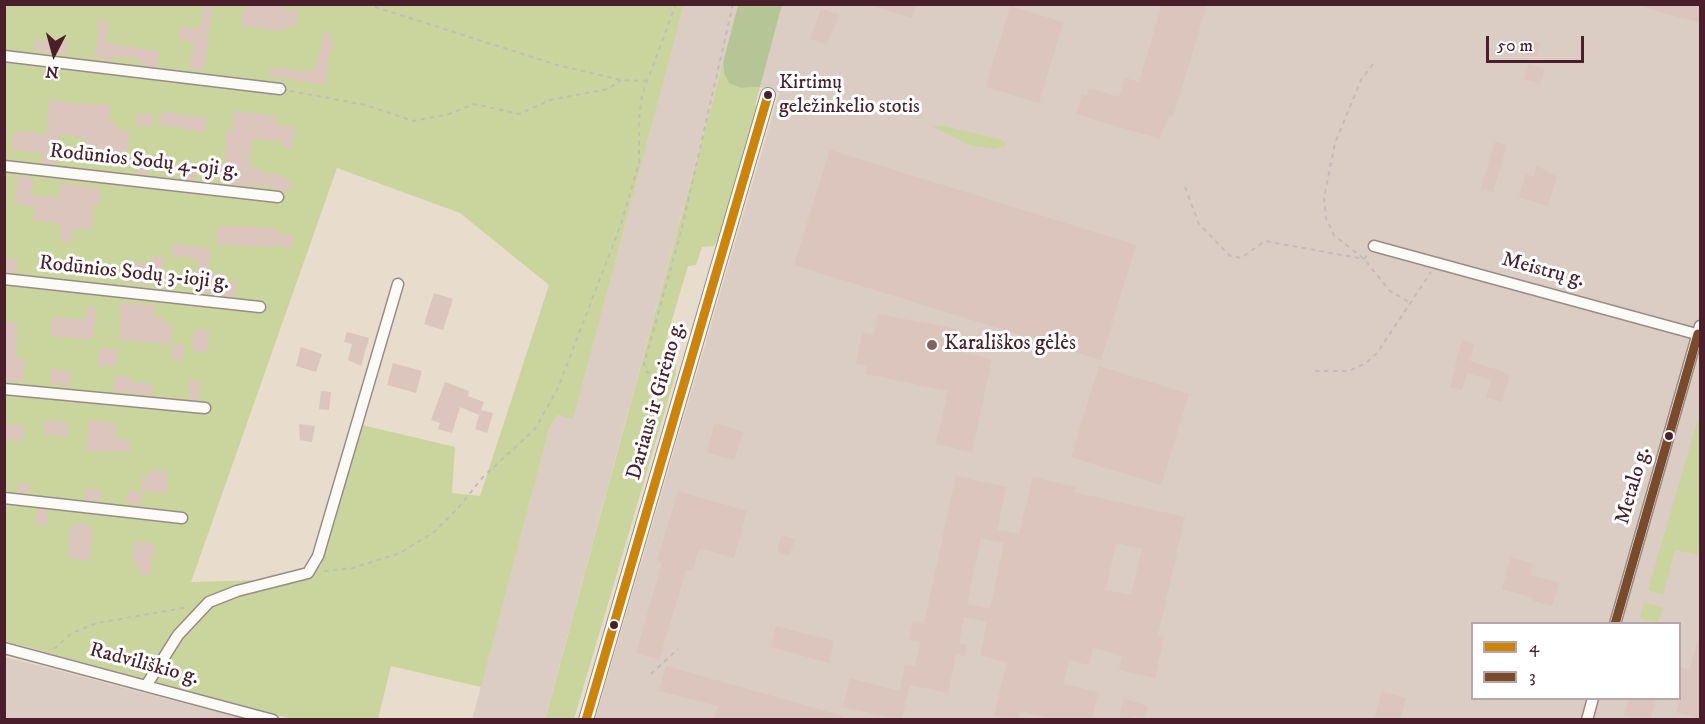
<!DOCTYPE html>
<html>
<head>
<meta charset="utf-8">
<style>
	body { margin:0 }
	#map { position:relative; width:1705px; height:724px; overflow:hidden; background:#e8dccc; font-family:"IM FELL DW Pica",serif }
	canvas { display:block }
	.frame { position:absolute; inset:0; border:6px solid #4a1f2b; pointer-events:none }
	.legend { position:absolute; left:1471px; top:622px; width:210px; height:78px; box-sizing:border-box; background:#fff; border:2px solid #b7a5aa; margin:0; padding:8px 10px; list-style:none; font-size:18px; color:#4a1f2b }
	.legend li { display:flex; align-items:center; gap:12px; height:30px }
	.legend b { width:30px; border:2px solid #b7a5aa }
	.north { position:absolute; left:24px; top:24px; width:60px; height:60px; -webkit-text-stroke:4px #fff; paint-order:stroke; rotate:186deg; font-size:16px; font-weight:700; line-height:24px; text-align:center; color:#4a1f2b }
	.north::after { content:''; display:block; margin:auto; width:21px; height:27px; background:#4a1f2b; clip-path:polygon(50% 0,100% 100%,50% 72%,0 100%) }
	.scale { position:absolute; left:1486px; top:36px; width:98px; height:27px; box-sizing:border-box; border:3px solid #4a1f2b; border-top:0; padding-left:8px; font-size:18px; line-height:21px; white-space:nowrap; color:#4a1f2b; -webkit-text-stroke:4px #fff; paint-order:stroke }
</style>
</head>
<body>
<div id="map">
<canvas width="1705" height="724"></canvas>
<div class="frame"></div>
<ul class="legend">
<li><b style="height:8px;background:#cc840b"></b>4</li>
<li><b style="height:8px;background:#7a4b2a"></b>3</li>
</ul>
<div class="north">N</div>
<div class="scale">50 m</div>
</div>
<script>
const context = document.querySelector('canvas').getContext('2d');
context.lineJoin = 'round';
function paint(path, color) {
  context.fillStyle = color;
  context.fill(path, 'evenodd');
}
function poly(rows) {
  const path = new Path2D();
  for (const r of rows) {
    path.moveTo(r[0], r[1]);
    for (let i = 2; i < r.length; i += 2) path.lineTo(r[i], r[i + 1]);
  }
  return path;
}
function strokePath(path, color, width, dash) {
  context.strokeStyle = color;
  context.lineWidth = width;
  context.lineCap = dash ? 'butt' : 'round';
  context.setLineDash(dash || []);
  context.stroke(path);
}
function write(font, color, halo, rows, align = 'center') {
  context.font = font + ' "IM FELL DW Pica",serif';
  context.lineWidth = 6;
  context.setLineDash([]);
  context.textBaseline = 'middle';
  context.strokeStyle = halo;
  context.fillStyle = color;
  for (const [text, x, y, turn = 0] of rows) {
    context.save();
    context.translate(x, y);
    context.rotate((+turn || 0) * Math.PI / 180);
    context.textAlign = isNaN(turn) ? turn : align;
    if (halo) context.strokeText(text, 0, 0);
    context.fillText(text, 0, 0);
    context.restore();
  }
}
paint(poly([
	[684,5,738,5,545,719,472,720,549,429,557,415,573,418],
	[782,5,1700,5,1700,719,595,720,779,93,760,87],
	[1472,624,1680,624,1680,698,1472,698],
	[4,657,41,666,244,719,5,719]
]), '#dbcdc3');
paint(poly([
	[4,5,684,5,573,419,557,415,549,429,481,687,391,666,378,719,292,719,5,641],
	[337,168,460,213,549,285,480,496,452,493,455,447,362,425,321,566,262,580,191,582],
	[723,62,724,73,741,88,760,87,755,105,758,106,718,239,714,246,702,247,696,265,688,266,661,357,676,366,676,373,574,719,545,720],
	[931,126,944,126,999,139,1005,142,1006,146,994,149,972,146],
	[1700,412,1700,543,1697,555,1675,550,1663,595,1648,590],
	[1644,603,1663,607,1658,623,1642,619,1640,617]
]), '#c9d59d');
paint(poly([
	[738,5,782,5,760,87,741,88,729,83,724,73,723,62]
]), '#b5c595');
paint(poly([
	[204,4,213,4,204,70,190,68,193,45,191,42,178,39,180,26,197,29,198,24,201,25],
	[248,4,286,4,285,9,299,11,296,27,285,26,285,31,241,26,242,10,248,10],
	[876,4,917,4,912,18,875,7],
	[1162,4,1207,4,1173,117,1168,116,1160,139,1076,114,1082,94,1087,96,1089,88,1119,97,1125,78,1139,82],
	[1646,4,1701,4,1701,23,1645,8],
	[1010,6,1063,22,1039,103,986,87],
	[821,9,839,14,827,44,810,39],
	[99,20,109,21,106,43,159,51,157,67,141,65,142,60,113,57,112,61,95,57],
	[324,32,331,33,330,40,334,40,329,56,326,85,270,76,271,67,312,72,313,67,316,67],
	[35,40,68,44,66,55,33,50],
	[1528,40,1541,43,1537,57,1525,53],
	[1529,64,1545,69,1540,84,1524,79],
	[49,99,62,102,111,105,109,123,116,123,115,129,130,131,127,152,85,150,86,138,59,134,56,164,41,163,42,153,12,150,14,131,47,134],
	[234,111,277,116,276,125,296,127,292,148,281,147,282,141,252,139,249,167,261,168,260,172,285,176,285,180,291,181,290,192,274,189,275,187,227,184,228,180,198,176,200,162,224,165,227,131,232,131],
	[161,112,207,117,206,132,159,125],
	[138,113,154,115,152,127,136,125],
	[1495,142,1507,145,1493,192,1481,188],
	[830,150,1136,245,1101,360,794,265],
	[137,159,151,161,149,175,136,173],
	[1537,166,1557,177,1548,206,1519,197,1526,174,1534,177],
	[185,167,196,169,194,180,183,179],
	[18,176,33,178,31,195,59,198,61,183,101,189,99,206,93,205,91,230,73,229,71,243,59,241,61,224,34,220,35,207,14,204],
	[218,226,276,228,276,232,293,236,290,248,275,245,274,247,217,244],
	[173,243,211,249,208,272,227,275,226,280,237,282,235,297,195,291,199,259,172,256],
	[152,256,164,257,161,287,122,281,125,260,151,264],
	[7,258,18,259,16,273,6,272],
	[434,293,453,299,443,330,424,324],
	[121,303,155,305,154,317,166,318,166,325,172,326,170,344,119,340],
	[87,306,97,308,93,339,51,336,52,317,85,320],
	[878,314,957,329,953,350,992,359,972,452,936,444,948,391,866,374,867,366,856,364,862,332,874,335],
	[6,322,17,323,16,358,25,359,23,382,4,380],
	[194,329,209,331,207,352,192,351],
	[347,332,369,338,361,366,348,360,352,344,344,342],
	[1462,340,1475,344,1470,361,1510,374,1502,402,1486,397,1491,380,1467,373,1462,390,1450,387],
	[173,344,185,345,183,361,171,360],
	[301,347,322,354,316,372,296,366],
	[100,348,117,350,116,367,98,366],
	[393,363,422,371,416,393,387,385],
	[1099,366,1189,394,1161,485,1071,457],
	[51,369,71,371,69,386,50,383],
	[115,375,131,377,131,382,153,384,152,395,113,391],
	[190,381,201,382,199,400,188,399],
	[445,382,469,391,468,396,484,402,479,415,460,407,452,433,438,429,440,423,431,420],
	[321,391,331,392,329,410,319,409],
	[481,410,493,413,487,433,475,429],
	[45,420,68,422,67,437,44,434],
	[89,420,116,423,114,438,130,440,129,452,86,451],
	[715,423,743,432,734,460,707,452],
	[4,424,24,426,23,441,4,439],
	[299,424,315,426,312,442,300,440],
	[149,470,168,472,166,494,141,490,143,477,148,478],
	[956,476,1006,487,997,530,1019,534,1033,477,1076,487,1074,492,1185,517,1158,635,1164,637,1155,678,1119,670,1123,656,1093,647,1089,665,1069,660,1064,684,1098,692,1092,720,1058,720,1020,711,1018,720,994,716,1007,662,980,656,987,622,964,617,959,643,967,645,965,656,956,654,948,693,910,685,901,720,843,707,850,678,899,691,905,664,915,666,920,643,909,640,913,621,924,624],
	[981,538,1004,543,990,609,967,604],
	[1116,543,1142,549,1131,595,1106,590],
	[18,483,30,484,29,493,17,492],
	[86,488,102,490,101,500,85,499],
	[128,491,142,492,141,505,127,503],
	[678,491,747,511,734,558,699,548,692,571,686,570,659,660,636,653,662,563,657,561],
	[37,509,48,511,46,527,35,525],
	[76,523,88,524,87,528,93,529,89,561,68,558,70,526,75,527],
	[782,535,795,539,789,556,777,551],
	[135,542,155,544,149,576,138,574,139,563,132,562],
	[1511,557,1533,564,1530,575,1559,582,1552,606,1533,601,1534,598,1502,589],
	[776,626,834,641,829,663,771,647],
	[1698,640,1701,640,1701,719,1676,712,1680,700,1680,667,1689,670],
	[666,666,843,716,842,720,714,720,718,706,659,691],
	[1382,692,1406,698,1400,720,1374,720],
	[1124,699,1148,706,1145,719,1133,716,1132,720,1119,720],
	[1629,699,1656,699,1650,720,1624,716]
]), '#dbc5bc');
const minor = poly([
	[4,56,280,89],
	[4,166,278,197],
	[1374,246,1700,335],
	[4,279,260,307],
	[4,389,205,408],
	[4,498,182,518],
	[1615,624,1700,326],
	[4,648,273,720],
	[146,686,178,635,209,602,237,591,308,573,318,556,398,284],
	[1587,720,1593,698]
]);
const tertiary = poly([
	[586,720,768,95]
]);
strokePath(minor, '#988b85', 13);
strokePath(tertiary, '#988b85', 16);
strokePath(poly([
	[366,4,557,65,621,80,648,81],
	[1373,64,1361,80,1335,143,1324,198,1326,218,1334,235,1364,259,1390,291,1411,303],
	[290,91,366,105,413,121,449,114,474,104,519,114,550,100,608,89,621,80],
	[1185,187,1199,224,1230,256,1241,258,1265,241,1364,259,1367,255],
	[674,367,654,376,647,372,644,364,681,232,733,4],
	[1315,371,1349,371,1366,363,1377,353,1431,272],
	[324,571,353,568,400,553,434,532,458,508,483,477,535,429,558,388,621,224,639,163,639,119,642,95,676,4],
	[54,649,72,633,97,623,189,607],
	[651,674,678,649]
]), '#c3bcba', 2, [4.5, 4.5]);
strokePath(minor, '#fcfaf7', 10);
strokePath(tertiary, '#fcfaf7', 14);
strokePath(poly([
	[586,720,768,95]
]), '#cc840b', 9);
strokePath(poly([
	[1615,624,1698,334]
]), '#7a4b2a', 9);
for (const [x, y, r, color] of [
	[768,95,5,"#4a1f2b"],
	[932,345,6,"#816163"],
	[1669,436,5,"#4a1f2b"],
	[614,625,5,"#4a1f2b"]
]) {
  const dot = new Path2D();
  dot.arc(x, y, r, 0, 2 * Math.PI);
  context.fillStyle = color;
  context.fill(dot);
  strokePath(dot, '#fff', 2);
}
write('20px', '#4a1f2b', '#fff', [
	["Kirtimų",779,84],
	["geležinkelio stotis",779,108]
], 'left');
write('21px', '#4a1f2b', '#fff', [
	["Rodūnios Sodų 4-oji g.",144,162,6],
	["Meistrų g.",1543,271,15],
	["Rodūnios Sodų 3-ioji g.",134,274,6],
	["Dariaus ir Girėno g.",657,401,-74],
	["Metalo g.",1634,486,-74],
	["Radviliškio g.",144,665,15]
]);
write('21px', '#4a1f2b', '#fff', [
	["Karališkos gėlės",944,345]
], 'left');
</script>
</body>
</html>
